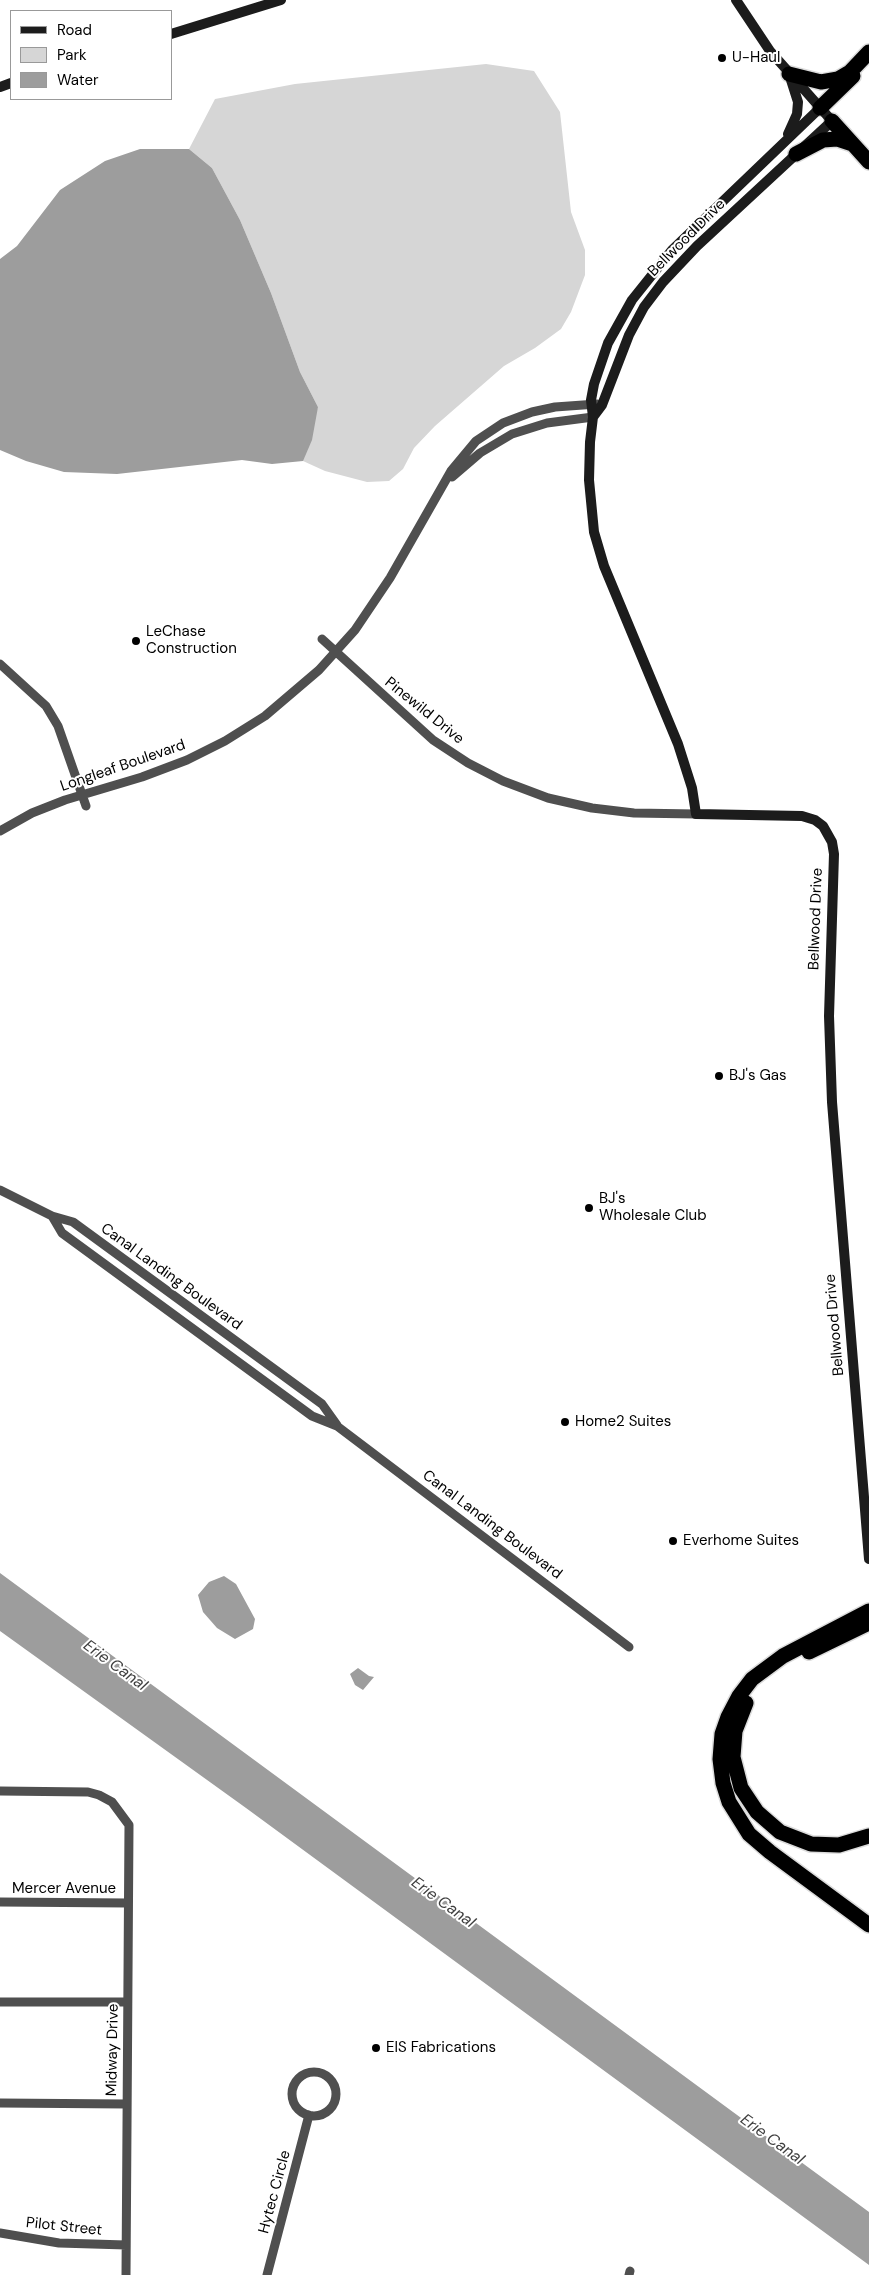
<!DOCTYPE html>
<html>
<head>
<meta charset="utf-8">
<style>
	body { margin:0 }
	#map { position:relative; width:869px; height:2275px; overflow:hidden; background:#fff; font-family:"DM Sans",sans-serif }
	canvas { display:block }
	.legend { position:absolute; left:10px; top:10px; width:162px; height:90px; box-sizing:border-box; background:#fff; border:1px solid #999; margin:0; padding:6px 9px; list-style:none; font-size:15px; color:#000 }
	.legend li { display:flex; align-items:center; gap:10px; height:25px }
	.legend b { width:25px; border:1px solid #999 }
</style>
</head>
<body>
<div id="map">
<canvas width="869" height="2275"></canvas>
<ul class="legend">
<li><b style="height:6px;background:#1c1c1c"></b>Road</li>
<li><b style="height:14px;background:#d6d6d6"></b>Park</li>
<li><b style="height:14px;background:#9d9d9d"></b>Water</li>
</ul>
</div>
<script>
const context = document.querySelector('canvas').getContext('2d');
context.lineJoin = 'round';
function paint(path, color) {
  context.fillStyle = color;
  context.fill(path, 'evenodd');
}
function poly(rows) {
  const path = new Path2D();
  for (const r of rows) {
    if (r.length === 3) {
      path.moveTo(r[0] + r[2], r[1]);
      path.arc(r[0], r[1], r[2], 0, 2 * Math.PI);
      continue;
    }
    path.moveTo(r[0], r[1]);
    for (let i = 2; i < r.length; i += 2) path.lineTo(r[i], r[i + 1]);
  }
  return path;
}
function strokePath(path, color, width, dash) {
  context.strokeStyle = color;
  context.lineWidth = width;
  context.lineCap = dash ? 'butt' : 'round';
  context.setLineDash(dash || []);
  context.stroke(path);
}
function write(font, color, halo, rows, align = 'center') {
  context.font = font + ' "DM Sans",sans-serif';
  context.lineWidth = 4;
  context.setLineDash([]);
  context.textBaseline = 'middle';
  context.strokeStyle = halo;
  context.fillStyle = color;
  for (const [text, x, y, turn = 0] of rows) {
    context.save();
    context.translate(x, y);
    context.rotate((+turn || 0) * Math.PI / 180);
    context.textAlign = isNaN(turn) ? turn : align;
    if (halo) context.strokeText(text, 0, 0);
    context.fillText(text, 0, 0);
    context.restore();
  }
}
paint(poly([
	[486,64,534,71,560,112,571,212,585,250,585,275,571,312,561,329,535,348,504,366,435,426,414,448,403,469,389,481,367,482,325,471,303,461,300,455,318,407,300,372,271,293,240,220,212,168,189,149,215,99,295,84]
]), '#d6d6d6');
paint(poly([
	[140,149,189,149,212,168,240,220,271,293,300,372,318,407,312,440,303,461,272,464,242,460,117,474,64,472,26,461,0,450,0,259,17,246,60,190,105,161],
	[0,1573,869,2212,869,2265,246,1808,0,1631],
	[224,1576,236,1584,255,1619,253,1629,235,1639,217,1628,203,1612,198,1595,209,1582],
	[358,1668,369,1676,374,1677,363,1690,355,1685,350,1674]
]), '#9d9d9d');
const highway = poly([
	[789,74,821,82,838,79,850,72,869,52],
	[820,108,853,76],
	[832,121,869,162],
	[796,154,823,140,837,139,852,144],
	[869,1611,783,1656,752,1679,739,1696,728,1717,722,1734,720,1759,723,1783,729,1802,749,1834,770,1852,869,1925],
	[809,1652,869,1623],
	[746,1703,735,1731,733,1757,741,1788,757,1812,780,1832,811,1844,839,1845,869,1836]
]);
strokePath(highway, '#dbdbdb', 18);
strokePath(poly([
	[452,477,480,453,512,434,547,423,593,417],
	[322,639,433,740,468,763,503,781,548,798,592,808,634,813,696,814],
	[0,664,46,706,58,726,86,806],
	[0,831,32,813,65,800,142,777,187,760,225,741,265,716,319,670,355,630,390,578,451,471,476,441,503,423,532,412,555,407,597,404],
	[0,1190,52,1216,73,1222,322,1404,337,1425],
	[52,1216,62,1233,312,1416,337,1426,629,1647],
	[0,1791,88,1792,99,1795,112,1802,129,1825,126,2275],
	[0,1902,127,1903],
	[0,2002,127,2002],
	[314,2094,22],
	[0,2103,126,2104],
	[0,2233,59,2243,126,2245],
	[267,2275,309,2115],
	[629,2275,630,2271]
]), '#4f4f4f', 9);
strokePath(poly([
	[171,34,281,0],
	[0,87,11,83],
	[820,108,672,250,632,300,608,343,594,384,591,400,593,417,590,442,589,480,594,532,604,566,678,744,692,788,696,814,802,816,815,820,823,826,832,842,834,854,829,1016,832,1102,869,1559],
	[788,134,797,114,798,102,791,80],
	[593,417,602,405,629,335,644,307,663,282,697,246,832,121,770,51,736,0]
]), '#1c1c1c', 10);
strokePath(highway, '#000', 15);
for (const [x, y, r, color] of [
	[722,58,5,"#000"],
	[136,641,5,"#000"],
	[719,1076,5,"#000"],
	[589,1208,5,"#000"],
	[565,1422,5,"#000"],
	[673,1541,5,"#000"],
	[376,2048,5,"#000"]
]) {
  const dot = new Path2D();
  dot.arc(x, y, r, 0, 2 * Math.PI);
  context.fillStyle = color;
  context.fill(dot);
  strokePath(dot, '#fff', 2);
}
write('15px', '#000', '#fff', [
	["U-Haul",732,58],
	["LeChase",146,632],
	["Construction",146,649],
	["BJ's Gas",729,1076],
	["BJ's",599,1199],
	["Wholesale Club",599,1216],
	["Home2 Suites",575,1422],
	["Everhome Suites",683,1541],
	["EIS Fabrications",386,2048]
], 'left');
write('15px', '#000', '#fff', [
	["Bellwood Drive",687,238,-45],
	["Pinewild Drive",424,711,39],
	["Longleaf Boulevard",123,766,-19],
	["Bellwood Drive",816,919,-88],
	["Canal Landing Boulevard",171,1277,36],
	["Bellwood Drive",835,1325,-95],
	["Canal Landing Boulevard",492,1525,37],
	["Mercer Avenue",64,1889],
	["Midway Drive",113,2050,-89],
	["Hytec Circle",275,2192,-75],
	["Pilot Street",64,2227,6]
]);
write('italic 16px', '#3e3e3e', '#fff', [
	["Erie Canal",115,1666,36],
	["Erie Canal",443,1903,36],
	["Erie Canal",772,2140,36]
]);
</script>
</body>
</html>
